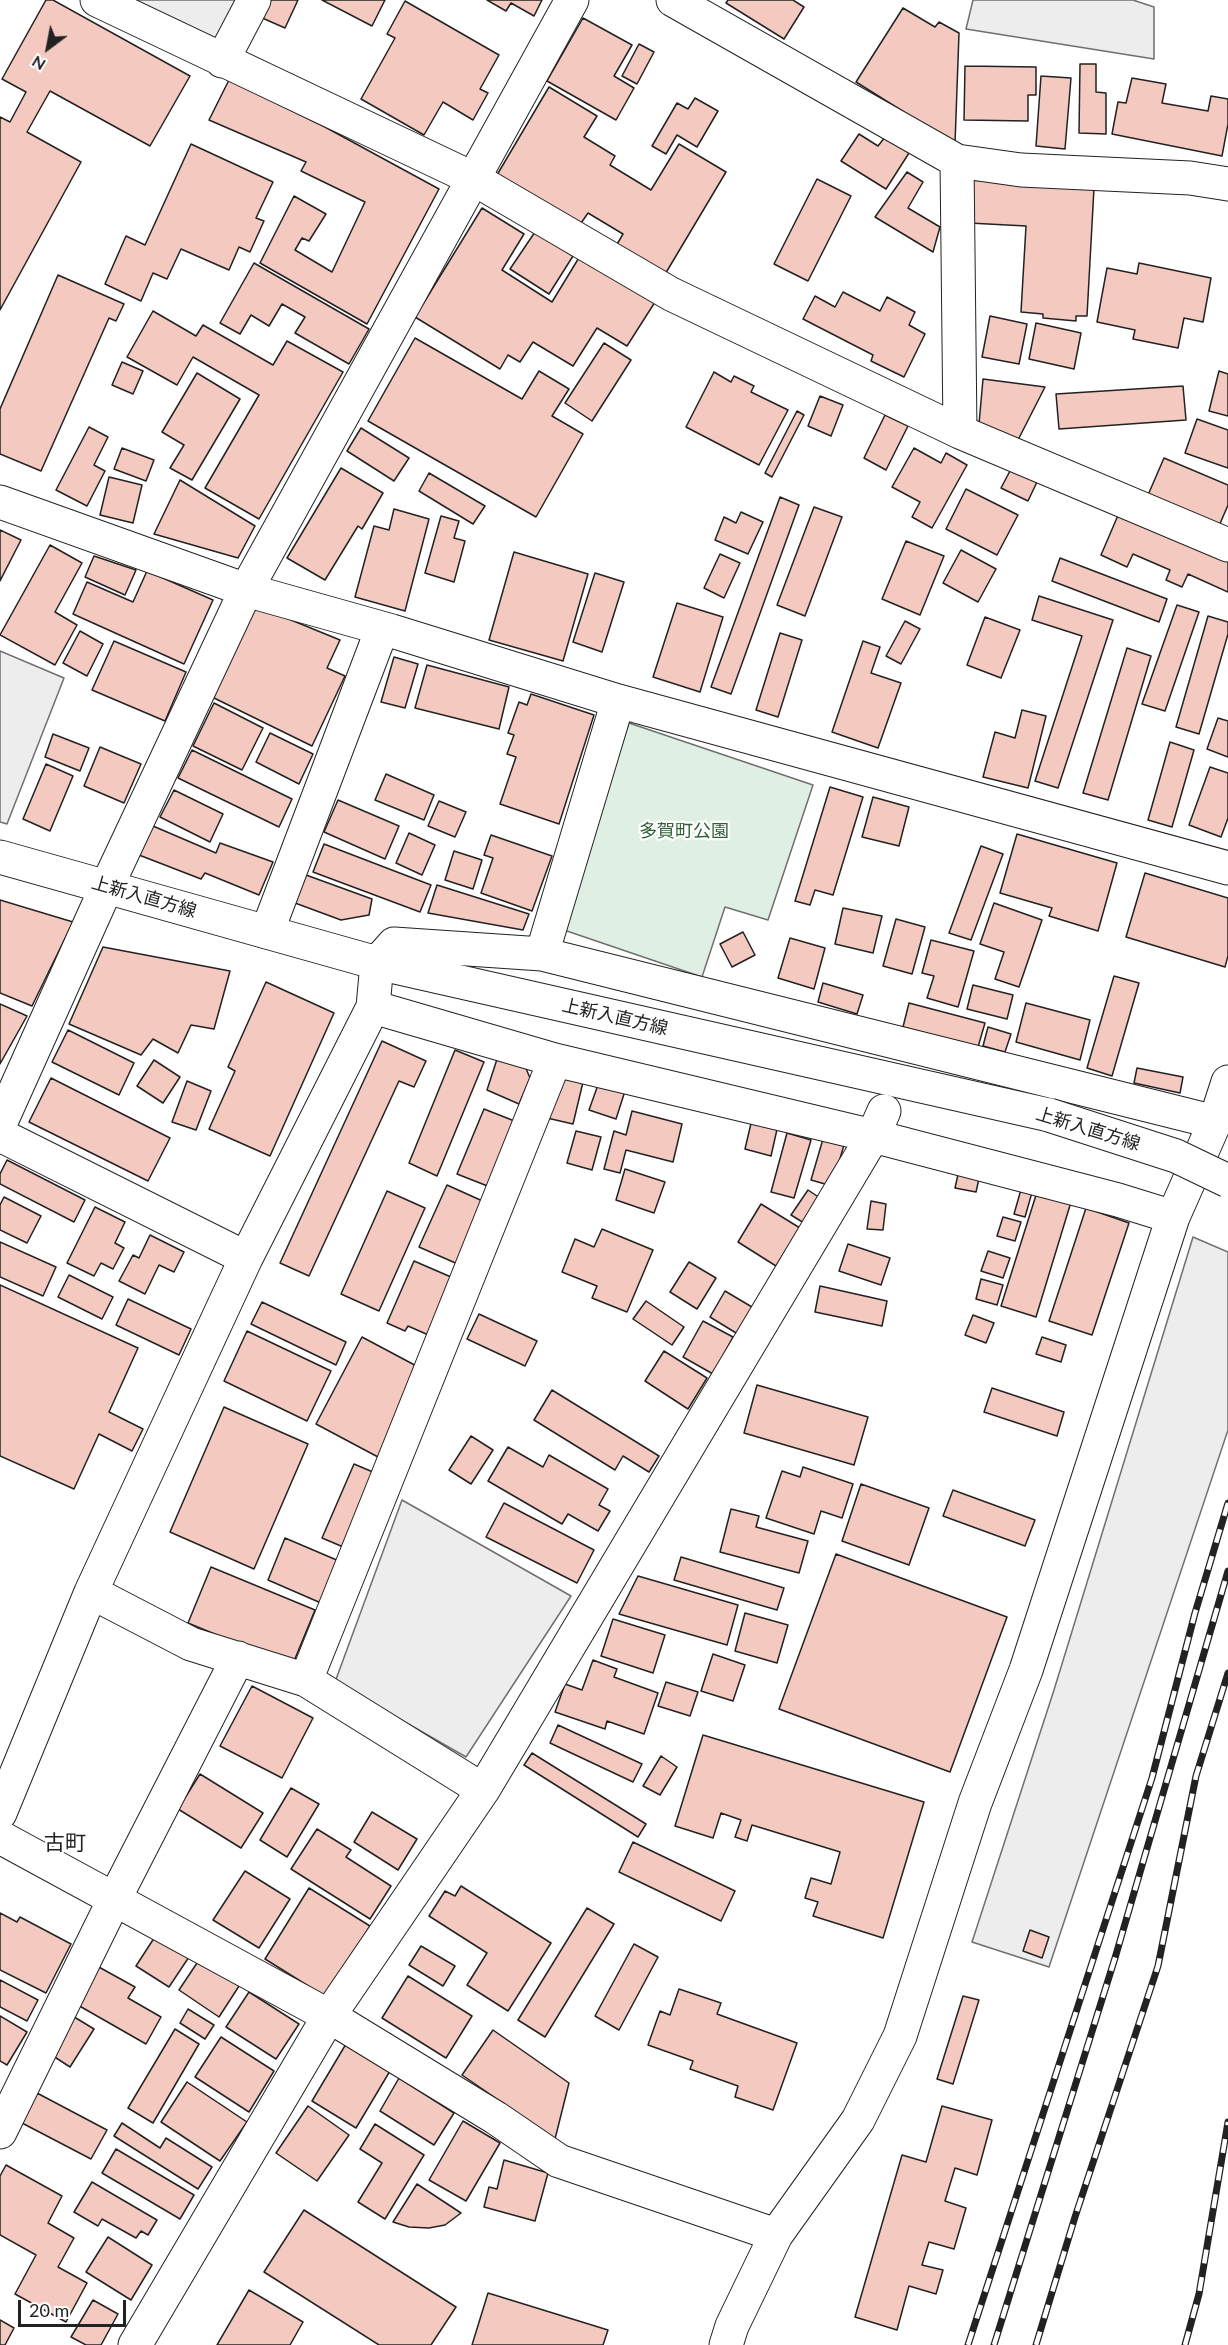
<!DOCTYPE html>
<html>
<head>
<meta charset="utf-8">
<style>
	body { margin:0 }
	#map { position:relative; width:1228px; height:2345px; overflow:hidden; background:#fff; font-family:Lato,sans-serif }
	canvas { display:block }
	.north { position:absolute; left:18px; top:18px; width:60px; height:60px; -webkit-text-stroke:4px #fff; paint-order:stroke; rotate:212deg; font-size:16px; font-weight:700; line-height:24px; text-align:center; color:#222 }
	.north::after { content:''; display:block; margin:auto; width:21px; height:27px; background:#222; clip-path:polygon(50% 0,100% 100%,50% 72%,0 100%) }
	.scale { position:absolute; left:18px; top:2300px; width:108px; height:27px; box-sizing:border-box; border:3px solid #222; border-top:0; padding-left:8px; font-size:18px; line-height:21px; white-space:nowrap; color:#222; -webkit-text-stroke:4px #fff; paint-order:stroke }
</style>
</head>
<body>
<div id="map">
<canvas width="1228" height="2345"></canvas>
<div class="north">N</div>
<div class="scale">20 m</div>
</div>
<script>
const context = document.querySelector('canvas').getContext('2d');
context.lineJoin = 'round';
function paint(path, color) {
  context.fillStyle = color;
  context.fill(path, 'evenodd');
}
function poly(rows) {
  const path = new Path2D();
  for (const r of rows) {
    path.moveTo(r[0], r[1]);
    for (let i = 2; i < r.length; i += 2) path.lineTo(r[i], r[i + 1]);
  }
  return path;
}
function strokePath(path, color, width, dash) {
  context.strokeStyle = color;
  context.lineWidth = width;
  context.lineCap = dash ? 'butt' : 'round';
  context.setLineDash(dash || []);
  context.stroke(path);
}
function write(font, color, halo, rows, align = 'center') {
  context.font = font + ' Lato,"Noto Sans JP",sans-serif';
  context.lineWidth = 4.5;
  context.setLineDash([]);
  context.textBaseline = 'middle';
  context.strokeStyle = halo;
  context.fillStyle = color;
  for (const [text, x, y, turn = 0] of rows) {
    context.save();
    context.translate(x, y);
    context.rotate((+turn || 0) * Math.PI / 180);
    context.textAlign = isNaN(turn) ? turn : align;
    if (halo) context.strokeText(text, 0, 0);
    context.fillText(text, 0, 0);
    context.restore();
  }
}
const green = poly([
	[629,723,813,785,768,920,725,907,702,977,561,929,629,723]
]);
paint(green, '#e0efe3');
strokePath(green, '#6f6f6f', 1.5);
const parking = poly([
	[129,0,241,0,220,43,129,0],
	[973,0,1133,0,1154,7,1154,59,966,29,973,0],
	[0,651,64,678,7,824,0,822,0,651],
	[1193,1237,1228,1252,1228,1430,1049,1967,972,1942,1054,1690,1193,1237],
	[402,1500,571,1596,466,1757,335,1682,402,1500]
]);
paint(parking, '#ededed');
strokePath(parking, '#6f6f6f', 1.5);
const building = poly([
	[46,0,53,0,190,76,150,146,50,91,27,132,81,162,0,310,0,117,10,122,26,92,2,79,46,0],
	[268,0,298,0,285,28,260,17,268,0],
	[322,0,385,0,372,26,322,0],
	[487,0,542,0,534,16,511,3,506,11,487,0],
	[728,0,793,0,804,7,784,39,726,3,728,0],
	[405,1,499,55,480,89,488,93,473,120,443,102,424,135,361,99,395,38,387,34,405,1],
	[903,8,935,27,939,22,959,33,955,144,856,82,903,8],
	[583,18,632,45,614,76,634,88,616,120,547,81,583,18],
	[639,44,654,52,637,84,622,76,639,44],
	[1080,64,1096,64,1096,92,1106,93,1106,134,1079,133,1080,64],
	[965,66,1036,67,1036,95,1028,95,1028,121,964,120,965,66],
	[1041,76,1071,78,1065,149,1036,146,1041,76],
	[1132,78,1166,84,1162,103,1208,111,1211,96,1228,99,1228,124,1222,156,1112,134,1118,102,1126,103,1132,78],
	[229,80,325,127,439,189,367,324,260,263,294,196,326,214,309,241,302,238,295,250,332,272,365,202,301,171,306,162,209,120,229,80],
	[549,87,597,116,584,137,615,156,610,165,651,190,679,144,726,172,664,276,616,246,623,234,588,213,577,229,494,180,549,87],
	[695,98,718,111,697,147,677,135,666,154,652,146,677,103,688,109,695,98],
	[859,134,878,146,885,137,909,153,886,189,841,161,859,134],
	[191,144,273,182,256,218,264,221,250,252,239,247,229,270,181,249,167,279,153,273,141,301,105,284,126,236,145,245,191,144],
	[907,172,923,182,908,208,940,227,933,252,875,217,907,172],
	[817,179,851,196,808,281,774,264,817,179],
	[972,180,1094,188,1087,316,1076,316,1076,321,1043,318,1043,314,1021,312,1026,226,969,223,972,180],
	[482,208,524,234,502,270,552,302,580,256,655,302,627,346,597,328,573,366,533,342,520,362,508,355,500,369,415,317,482,208],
	[535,232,573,256,549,294,510,269,535,232],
	[254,263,369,329,349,364,295,333,305,317,282,304,269,326,251,315,240,334,220,323,254,263],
	[1139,263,1211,278,1203,322,1184,318,1178,348,1133,339,1135,330,1097,322,1107,268,1137,274,1139,263],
	[58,275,124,304,116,321,109,318,41,471,0,454,0,409,58,275],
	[843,292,880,311,887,297,915,312,909,325,925,334,904,377,871,361,873,355,803,319,815,296,835,307,843,292],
	[153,311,196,336,203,325,273,365,287,341,343,372,259,519,205,488,259,395,193,357,177,385,127,357,153,311],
	[990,316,1027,324,1019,364,982,357,990,316],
	[1036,323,1081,333,1074,369,1029,359,1036,323],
	[415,338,522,399,539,371,569,389,552,416,583,434,536,517,368,421,415,338],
	[604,343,631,360,592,421,565,403,604,343],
	[122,362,143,371,133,394,112,385,122,362],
	[1219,371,1228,374,1228,416,1209,411,1219,371],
	[714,372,731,382,734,376,754,386,751,392,788,410,759,465,686,427,714,372],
	[197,373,240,399,192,480,170,468,184,445,162,432,197,373],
	[983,379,1045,387,1018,440,979,424,983,379],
	[1183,386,1186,420,1059,429,1056,394,1183,386],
	[820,396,843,405,831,436,808,426,820,396],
	[797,411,804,415,772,477,765,473,797,411],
	[885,415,908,426,886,470,864,458,885,415],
	[1197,419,1228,430,1228,468,1185,453,1197,419],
	[89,427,108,437,94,465,105,471,87,506,56,490,89,427],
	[361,428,409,458,394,481,347,451,361,428],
	[122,448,154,460,146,481,114,469,122,448],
	[914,448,941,463,946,453,967,465,932,528,912,517,920,502,892,487,914,448],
	[1164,458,1228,485,1228,505,1219,526,1148,495,1164,458],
	[341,468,383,493,362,529,358,526,325,580,287,558,341,468],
	[1011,469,1037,482,1028,501,1001,488,1011,469],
	[429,473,485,506,473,524,419,491,429,473],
	[109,477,142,485,133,523,100,515,109,477],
	[180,480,255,526,238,558,154,534,180,480],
	[966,489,1018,515,997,555,946,529,966,489],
	[780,497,799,505,731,694,711,687,780,497],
	[814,507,842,517,805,616,777,605,814,507],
	[394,509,429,519,405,611,355,597,374,526,389,530,394,509],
	[741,512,763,522,748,554,715,540,724,517,736,523,741,512],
	[1119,513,1228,560,1228,592,1188,574,1182,587,1166,580,1170,570,1133,554,1127,567,1101,555,1119,513],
	[441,516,459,521,454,538,465,541,454,582,425,573,441,516],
	[0,530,21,540,0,581,0,530],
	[906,541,944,556,920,615,882,599,906,541],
	[50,545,82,563,55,612,77,625,55,665,0,635,50,545],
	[961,550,996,569,978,602,943,583,961,550],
	[514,552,588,574,563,661,489,640,514,552],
	[720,554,740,563,724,598,704,588,720,554],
	[94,556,136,570,125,595,85,577,94,556],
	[1060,558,1167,599,1159,622,1052,581,1060,558],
	[147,571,213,600,184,664,73,614,87,582,133,602,147,571],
	[595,573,624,582,602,652,573,642,595,573],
	[1039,596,1113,620,1058,788,1035,781,1082,636,1032,620,1039,596],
	[677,603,723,617,700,692,653,677,677,603],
	[252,604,340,640,327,668,345,676,312,746,212,697,252,604],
	[1177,605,1199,612,1165,711,1142,704,1177,605],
	[1208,616,1228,622,1228,634,1199,734,1176,727,1208,616],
	[985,617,1020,630,1001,678,967,665,985,617],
	[905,621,920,629,901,664,886,656,905,621],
	[80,631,103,644,87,676,63,663,80,631],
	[780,633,802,640,778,717,756,710,780,633],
	[114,641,186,672,165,721,92,690,114,641],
	[863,641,880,647,871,673,901,683,878,748,832,732,863,641],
	[1127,648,1151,656,1108,800,1083,793,1127,648],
	[394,657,418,664,405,708,381,702,394,657],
	[427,665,509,687,499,729,415,708,427,665],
	[531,694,594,715,559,824,500,804,516,757,507,754,514,735,508,733,519,702,527,705,531,694],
	[214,703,263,728,242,770,193,746,214,703],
	[1022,710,1046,716,1028,788,983,777,995,732,1015,738,1022,710],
	[1218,718,1228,721,1228,757,1207,749,1218,718],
	[270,733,313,754,299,784,256,762,270,733],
	[53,734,89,748,80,771,45,757,53,734],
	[1170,742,1194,750,1172,827,1148,820,1170,742],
	[100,747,141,764,124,803,84,786,100,747],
	[192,750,292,799,279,827,178,778,192,750],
	[46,764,73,776,50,831,23,819,46,764],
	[1210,767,1228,773,1228,818,1221,837,1189,825,1210,767],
	[386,774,434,795,424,820,375,800,386,774],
	[830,787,863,797,833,895,815,890,810,905,795,901,830,787],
	[174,790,223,814,210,842,160,817,174,790],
	[873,797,909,807,899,846,862,837,873,797],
	[338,800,399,826,385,859,324,832,338,800],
	[439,801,466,812,455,837,428,826,439,801],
	[153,826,216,853,220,843,273,862,259,895,205,873,201,879,139,855,153,826],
	[409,833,435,845,422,875,396,863,409,833],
	[1017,834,1117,863,1098,931,1049,916,1052,908,1000,893,1017,834],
	[491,835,552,856,532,911,481,893,493,858,484,855,491,835],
	[324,844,431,885,420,912,313,872,324,844],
	[981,846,1003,854,971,940,949,933,981,846],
	[454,851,482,860,473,889,445,880,454,851],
	[1145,873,1228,898,1228,956,1225,967,1126,937,1145,873],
	[306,875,372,899,369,915,341,920,295,903,306,875],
	[437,885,529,914,523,930,428,913,437,885],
	[0,900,73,922,32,1006,0,993,0,900],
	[994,903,1042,920,1019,987,995,979,1004,952,980,944,994,903],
	[843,908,882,916,873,953,835,944,843,908],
	[896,919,925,927,912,974,883,966,896,919],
	[743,932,755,955,732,967,720,944,743,932],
	[790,938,825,948,814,989,778,978,790,938],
	[931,940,974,951,958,1007,927,998,934,976,922,973,931,940],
	[103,947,230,971,214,1029,191,1025,178,1053,153,1039,141,1055,69,1024,103,947],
	[1114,976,1139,983,1112,1076,1087,1068,1114,976],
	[266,982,334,1013,270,1156,209,1129,235,1071,228,1067,266,982],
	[823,983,863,995,857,1014,818,1002,823,983],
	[973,985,1013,995,1007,1019,967,1009,973,985],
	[909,1003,985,1023,978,1047,903,1027,909,1003],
	[1026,1003,1090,1020,1080,1060,1016,1042,1026,1003],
	[0,1004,27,1016,0,1064,0,1004],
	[988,1027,1011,1034,1005,1052,983,1046,988,1027],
	[68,1030,134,1063,119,1095,52,1062,68,1030],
	[382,1041,426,1061,414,1087,399,1081,309,1276,280,1263,382,1041],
	[455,1050,484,1062,437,1176,409,1163,455,1050],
	[499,1053,522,1059,530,1078,519,1104,487,1090,499,1053],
	[154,1060,180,1077,163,1103,137,1086,154,1060],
	[1137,1068,1183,1077,1180,1093,1134,1083,1137,1068],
	[558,1072,584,1078,573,1124,547,1118,558,1072],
	[51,1078,170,1138,148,1181,29,1122,51,1078],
	[187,1081,211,1091,196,1130,172,1122,187,1081],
	[599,1082,625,1091,616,1119,589,1110,599,1082],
	[484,1109,517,1122,490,1187,457,1174,484,1109],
	[632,1111,682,1124,673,1162,626,1150,620,1173,604,1169,614,1131,626,1135,632,1111],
	[752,1119,778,1125,771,1156,745,1149,752,1119],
	[576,1131,601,1137,592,1170,567,1163,576,1131],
	[787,1133,811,1140,794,1198,771,1192,787,1133],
	[823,1139,844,1145,832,1186,811,1180,823,1139],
	[7,1160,85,1200,74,1222,0,1184,0,1174,7,1160],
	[625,1169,665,1182,654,1213,616,1200,625,1169],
	[959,1170,980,1174,976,1192,955,1188,959,1170],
	[447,1185,487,1203,460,1265,419,1247,447,1185],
	[1022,1186,1033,1189,1025,1217,1014,1214,1022,1186],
	[808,1190,820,1198,804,1223,791,1215,808,1190],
	[387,1191,425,1208,379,1311,341,1294,387,1191],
	[1037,1192,1071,1202,1036,1317,1001,1306,1037,1192],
	[4,1197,41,1216,27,1243,0,1230,0,1205,4,1197],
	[871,1201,886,1204,883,1230,867,1229,871,1201],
	[761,1204,800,1228,776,1266,738,1242,761,1204],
	[95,1207,125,1222,115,1243,124,1248,113,1269,101,1263,94,1276,67,1263,95,1207],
	[1086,1208,1129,1223,1092,1335,1049,1321,1086,1208],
	[1003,1217,1021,1222,1015,1241,997,1236,1003,1217],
	[602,1229,653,1250,627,1312,592,1298,597,1286,562,1272,575,1239,594,1247,602,1229],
	[150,1235,184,1252,174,1272,159,1265,145,1294,119,1281,133,1255,139,1258,150,1235],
	[0,1242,56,1267,43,1296,0,1277,0,1242],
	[848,1244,890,1258,881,1285,839,1271,848,1244],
	[988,1251,1010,1258,1003,1278,981,1271,988,1251],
	[414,1261,458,1280,433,1337,408,1326,405,1331,387,1323,414,1261],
	[689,1262,716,1278,697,1309,670,1292,689,1262],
	[69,1275,113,1297,102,1319,58,1297,69,1275],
	[981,1279,1003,1285,997,1305,976,1299,981,1279],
	[0,1285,138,1348,109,1412,143,1429,132,1451,99,1434,74,1489,0,1456,0,1285],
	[820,1286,887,1301,882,1326,815,1312,820,1286],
	[725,1291,757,1310,741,1336,710,1317,725,1291],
	[128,1299,191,1329,179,1355,116,1325,128,1299],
	[646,1301,684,1327,672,1345,633,1319,646,1301],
	[262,1302,346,1342,336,1365,251,1324,262,1302],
	[479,1314,537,1341,525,1366,467,1339,479,1314],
	[973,1315,994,1323,986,1343,965,1335,973,1315],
	[703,1321,733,1337,713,1374,683,1357,703,1321],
	[247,1331,331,1371,307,1421,224,1381,247,1331],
	[362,1337,424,1370,378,1457,316,1424,362,1337],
	[1042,1337,1066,1345,1061,1362,1036,1354,1042,1337],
	[664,1351,707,1378,688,1409,645,1381,664,1351],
	[757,1385,868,1417,854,1465,744,1433,757,1385],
	[992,1388,1064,1412,1057,1436,984,1412,992,1388],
	[552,1390,659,1456,649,1472,623,1456,615,1470,534,1420,552,1390],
	[224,1407,308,1444,254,1569,170,1532,224,1407],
	[471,1436,493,1450,471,1484,449,1470,471,1436],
	[508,1447,543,1467,549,1455,608,1489,599,1505,610,1511,598,1531,568,1514,562,1524,488,1481,508,1447],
	[354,1464,380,1475,348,1549,322,1538,354,1464],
	[803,1467,853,1484,842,1518,821,1511,814,1534,766,1518,782,1471,800,1477,803,1467],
	[861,1484,929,1508,909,1565,842,1541,861,1484],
	[953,1490,1035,1520,1025,1546,943,1516,953,1490],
	[504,1503,594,1550,577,1583,486,1537,504,1503],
	[731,1509,759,1516,756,1527,808,1541,799,1573,720,1552,731,1509],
	[285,1538,339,1561,321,1603,268,1580,285,1538],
	[836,1554,1007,1617,950,1772,779,1709,836,1554],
	[681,1557,784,1588,777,1610,674,1580,681,1557],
	[211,1567,315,1610,292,1666,188,1623,211,1567],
	[638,1576,738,1605,727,1645,619,1614,638,1576],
	[745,1613,788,1625,777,1663,735,1651,745,1613],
	[613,1619,665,1635,653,1673,601,1656,613,1619],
	[713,1654,745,1665,733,1701,701,1691,713,1654],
	[593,1660,617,1669,614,1677,658,1693,644,1734,607,1721,605,1729,555,1712,565,1684,582,1690,593,1660],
	[666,1682,698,1692,690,1716,658,1706,666,1682],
	[252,1686,313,1718,282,1778,220,1746,252,1686],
	[558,1725,642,1764,633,1782,550,1743,558,1725],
	[703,1735,924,1802,883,1938,813,1916,818,1902,805,1898,811,1878,831,1884,840,1852,752,1825,747,1841,735,1837,741,1820,721,1813,713,1838,675,1826,703,1735],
	[532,1753,646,1824,638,1837,524,1765,532,1753],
	[661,1756,677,1767,660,1795,643,1786,661,1756],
	[200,1774,263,1813,241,1848,178,1809,200,1774],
	[291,1788,319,1804,287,1857,260,1840,291,1788],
	[372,1812,417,1839,398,1870,354,1842,372,1812],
	[317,1829,351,1850,346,1857,391,1886,370,1919,291,1869,317,1829],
	[633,1842,735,1891,721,1921,619,1872,633,1842],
	[245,1871,290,1899,259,1948,213,1920,245,1871],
	[461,1886,551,1943,508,2011,467,1985,487,1953,429,1916,445,1891,455,1896,461,1886],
	[309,1888,370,1926,326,1997,265,1959,309,1888],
	[587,1908,614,1924,545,2037,518,2020,587,1908],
	[0,1913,17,1922,20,1917,71,1944,46,1993,0,1970,0,1913],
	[1030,1930,1049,1937,1042,1958,1023,1951,1030,1930],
	[158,1932,191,1954,169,1987,136,1966,158,1932],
	[634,1944,658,1957,619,2030,595,2016,634,1944],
	[421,1946,455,1966,443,1986,409,1965,421,1946],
	[201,1957,241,1983,219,2017,179,1990,201,1957],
	[97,1966,135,1987,128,1998,161,2017,146,2044,76,2004,97,1966],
	[408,1976,472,2016,446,2058,382,2018,408,1976],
	[0,1980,38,2000,27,2021,0,2007,0,1980],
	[679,1989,721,2003,717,2014,797,2043,773,2110,735,2097,738,2086,690,2069,693,2061,648,2045,660,2011,670,2015,679,1989],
	[249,1992,299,2024,276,2059,226,2027,249,1992],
	[963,1996,979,2000,953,2084,937,2079,963,1996],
	[188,2009,214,2025,205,2039,180,2023,188,2009],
	[71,2015,94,2029,70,2067,47,2052,71,2015],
	[0,2016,27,2032,7,2065,0,2061,0,2016],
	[175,2029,199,2044,153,2123,128,2108,175,2029],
	[493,2030,569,2083,555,2139,462,2075,493,2030],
	[221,2037,274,2071,249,2112,195,2077,221,2037],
	[346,2044,390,2071,356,2128,312,2101,346,2044],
	[399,2078,454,2113,434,2145,380,2111,399,2078],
	[187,2082,247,2122,220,2161,161,2122,187,2082],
	[37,2093,107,2130,91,2159,22,2123,37,2093],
	[308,2106,349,2135,317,2181,276,2153,308,2106],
	[942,2106,992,2120,977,2175,955,2168,945,2201,966,2208,954,2249,929,2242,922,2265,943,2270,936,2294,909,2286,897,2330,855,2317,902,2155,926,2162,942,2106],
	[463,2121,500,2143,466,2201,429,2180,463,2121],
	[122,2123,160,2148,166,2138,212,2167,198,2189,114,2136,122,2123],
	[375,2124,424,2155,385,2219,358,2202,382,2163,360,2149,375,2124],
	[116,2149,194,2195,180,2219,102,2173,116,2149],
	[504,2160,548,2173,535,2221,484,2207,489,2187,497,2189,504,2160],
	[6,2165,62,2196,48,2223,74,2238,58,2267,87,2283,66,2322,15,2294,36,2255,0,2235,0,2176,6,2165],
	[92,2182,157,2220,148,2235,141,2231,136,2238,102,2219,98,2226,74,2212,92,2182],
	[417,2184,461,2213,445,2225,429,2228,409,2227,393,2222,417,2184],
	[304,2210,456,2307,431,2345,379,2345,264,2272,304,2210],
	[108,2237,152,2265,131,2300,86,2272,108,2237],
	[249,2290,303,2322,290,2345,217,2345,249,2290],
	[488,2293,608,2330,603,2345,472,2345,488,2293],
	[93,2300,118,2314,101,2345,86,2345,71,2337,93,2300],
	[0,2320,14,2328,5,2345,0,2345,0,2320]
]);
paint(building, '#f3c9c0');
strokePath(building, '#222', 1.5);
const minor = poly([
	[97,0,474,179,671,294,960,432,1228,545],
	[673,0,957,161,1021,170,1190,178,1228,184],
	[222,61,254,0],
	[957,161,960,432],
	[0,502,246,590,392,631,618,701,1228,868],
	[267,932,382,629],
	[542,954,618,701],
	[373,1007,555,1060,873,1136,1118,1200,1173,1217],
	[0,1124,107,886,246,590,572,0],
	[0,1135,246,1258],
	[91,1592,191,1644,306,1680,483,1790],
	[306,1680,555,1060],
	[0,1813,91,1592,246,1258,373,1007,377,963,394,944,542,954,1215,1122],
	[0,1837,329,2016,496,2118,559,2161,776,2235],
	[0,2132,114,1900,238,1658],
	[135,2345,329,2016,483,1790,873,1136,884,1111],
	[726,2345,732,2326,776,2235,858,2120,900,2036,975,1803,1026,1670,1173,1217,1215,1122,1228,1082]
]);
const secondary = poly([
	[0,857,377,963,1049,1115]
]);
strokePath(minor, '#222', 35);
strokePath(secondary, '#222', 35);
strokePath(minor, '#fff', 33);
strokePath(secondary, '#fff', 33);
const rail = poly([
	[968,2345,1152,1778,1195,1613,1228,1503],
	[994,2345,1115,1958,1228,1571],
	[1036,2345,1075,2217,1158,1966,1196,1776,1228,1673],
	[1185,2345,1199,2294,1228,2122]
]);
strokePath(rail, '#222', 7);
strokePath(rail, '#fff', 4.5, [14]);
const secondaryBridge = poly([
	[1049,1115,1176,1156,1228,1181]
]);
strokePath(secondaryBridge, '#222', 35, []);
strokePath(secondaryBridge, '#fff', 33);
write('18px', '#2f5e38', '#fff', [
	["多賀町公園",684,831]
]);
write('18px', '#222', '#fff', [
	["上新入直方線",144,897,16],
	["上新入直方線",615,1017,13],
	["上新入直方線",1088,1129,17]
]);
write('21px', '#222', '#fff', [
	["古町",65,1843]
]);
</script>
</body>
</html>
